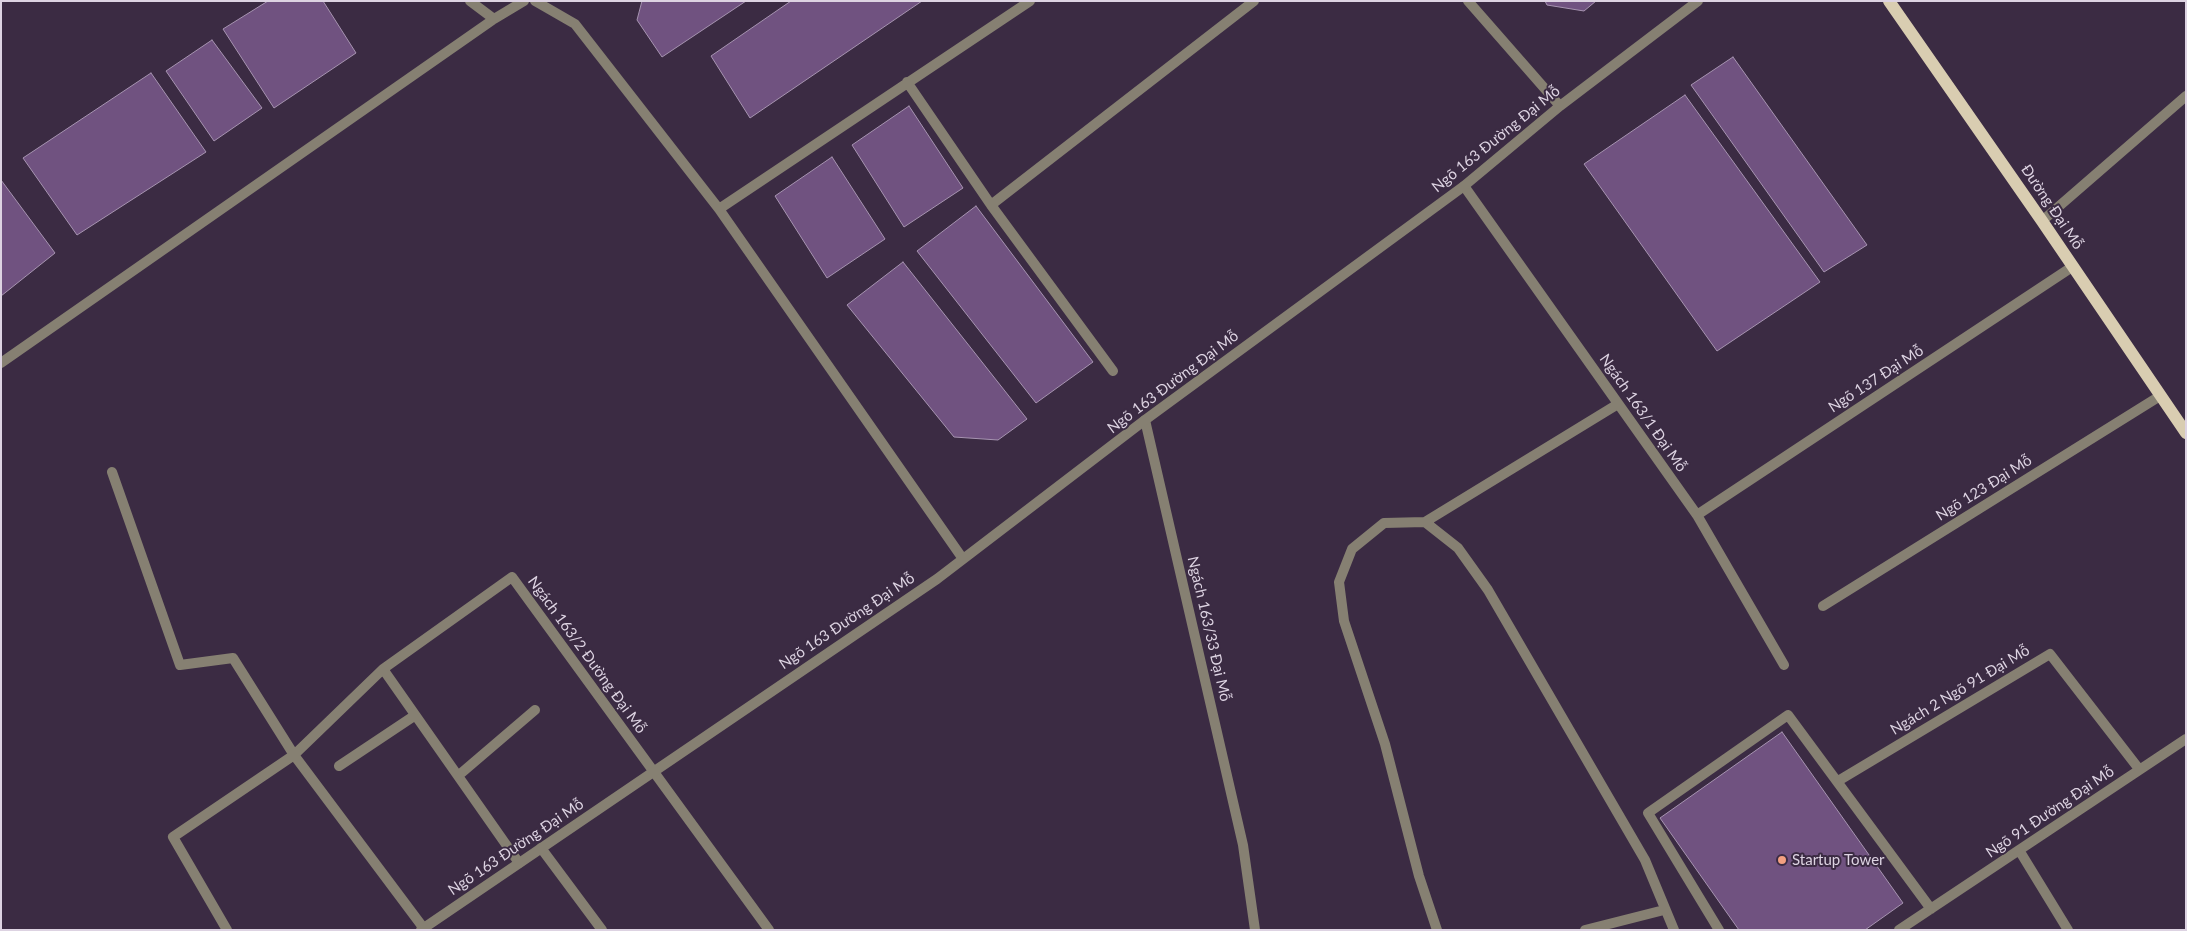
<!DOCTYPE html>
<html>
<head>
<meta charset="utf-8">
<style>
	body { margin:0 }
	#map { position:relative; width:2187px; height:931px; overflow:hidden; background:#3b2b43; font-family:Lato,sans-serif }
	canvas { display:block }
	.frame { position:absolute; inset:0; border:2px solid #ddd3e2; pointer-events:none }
</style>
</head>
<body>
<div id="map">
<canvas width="2187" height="931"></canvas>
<div class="frame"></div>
</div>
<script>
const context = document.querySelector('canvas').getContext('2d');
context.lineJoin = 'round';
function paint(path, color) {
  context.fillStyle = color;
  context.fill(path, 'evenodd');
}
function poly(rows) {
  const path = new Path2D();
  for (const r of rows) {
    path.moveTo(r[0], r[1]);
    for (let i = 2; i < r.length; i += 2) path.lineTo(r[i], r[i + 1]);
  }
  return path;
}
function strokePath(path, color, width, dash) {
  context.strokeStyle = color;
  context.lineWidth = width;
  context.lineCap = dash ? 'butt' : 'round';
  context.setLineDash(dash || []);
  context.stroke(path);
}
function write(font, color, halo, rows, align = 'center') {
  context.font = font + ' Lato,sans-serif';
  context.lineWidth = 4;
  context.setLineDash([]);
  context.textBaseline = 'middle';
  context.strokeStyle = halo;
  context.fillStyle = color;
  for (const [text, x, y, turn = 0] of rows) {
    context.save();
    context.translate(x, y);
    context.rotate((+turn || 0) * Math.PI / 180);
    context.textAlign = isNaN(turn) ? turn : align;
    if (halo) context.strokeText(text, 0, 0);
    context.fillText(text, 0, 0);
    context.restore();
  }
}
const building = poly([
	[268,1,323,1,356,53,274,108,223,29,268,1],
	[642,1,746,1,662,57,637,20,642,1],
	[791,1,922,1,750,118,711,56,791,1],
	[1545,1,1596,1,1584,11,1547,5,1545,1],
	[212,40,262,108,214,141,166,71,212,40],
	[1733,57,1867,245,1824,272,1691,85,1733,57],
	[151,73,206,152,77,235,23,158,151,73],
	[1685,95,1820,282,1717,351,1584,164,1685,95],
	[909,106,963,188,904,227,852,145,909,106],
	[832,157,885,239,827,278,775,196,832,157],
	[1,180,55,253,1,296,1,180],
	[976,206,1093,362,1036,403,917,251,976,206],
	[903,262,1027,419,998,440,954,437,847,305,903,262],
	[1782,732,1903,903,1865,930,1739,930,1660,818,1782,732]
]);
paint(building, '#705280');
strokePath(building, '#a794b1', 1);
strokePath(poly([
	[1464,186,1697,515,1784,665],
	[2042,221,2186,96],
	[1145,420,1243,845,1255,930],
	[112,472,180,665,233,658,294,755,425,930],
	[1697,515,2072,267],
	[1425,522,1618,404],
	[1823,606,2160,396],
	[383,669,519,863],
	[339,766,414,716],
	[459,775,535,710],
	[1838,781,2050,654,2139,769],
	[541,848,602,930],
	[2019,850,2068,930],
	[227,930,173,837,294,755,383,669,512,577,769,930],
	[1437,930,1419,876,1385,744,1344,621,1339,582,1352,549,1384,523,1425,522,1458,548,1488,590,1645,860,1674,930],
	[1585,930,1664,910],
	[1719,930,1648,813,1788,715,1931,909],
	[1899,930,2186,739]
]), '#868072', 10);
strokePath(poly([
	[470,1,494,19],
	[535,1,575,24,719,209,963,559],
	[1468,1,1560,106],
	[907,82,991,205,1113,371],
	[991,205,1254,1],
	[719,209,1030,1],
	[1,363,494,19,524,1],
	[421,930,937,579,1145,420,1464,186,1560,106,1698,1]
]), '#868072', 10);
strokePath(poly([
	[1889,1,2042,221,2186,433]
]), '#d9cdb1', 12);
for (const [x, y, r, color] of [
	[1782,860,5,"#f3a081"]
]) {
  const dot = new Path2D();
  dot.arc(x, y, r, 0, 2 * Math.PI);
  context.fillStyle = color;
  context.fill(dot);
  strokePath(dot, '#3b2b43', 2);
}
write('15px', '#ddd3e2', '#3b2b43', [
	["Ngõ 163 Đường Đại Mỗ",1496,139,-39],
	["Đường Đại Mỗ",2052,207,56],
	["Ngõ 137 Đại Mỗ",1876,379,-33],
	["Ngõ 163 Đường Đại Mỗ",1173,382,-37],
	["Ngách 163/1 Đại Mỗ",1643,413,55],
	["Ngõ 123 Đại Mỗ",1984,488,-32],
	["Ngõ 163 Đường Đại Mỗ",847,621,-34],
	["Ngách 163/33 Đại Mỗ",1209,629,77],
	["Ngách 163/2 Đường Đại Mỗ",587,655,54],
	["Ngách 2 Ngõ 91 Đại Mỗ",1960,690,-31],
	["Ngõ 91 Đường Đại Mỗ",2050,812,-34],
	["Ngõ 163 Đường Đại Mỗ",516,847,-34]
]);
write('15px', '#ddd3e2', '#3b2b43', [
	["Startup Tower",1792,860]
], 'left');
</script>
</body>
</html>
